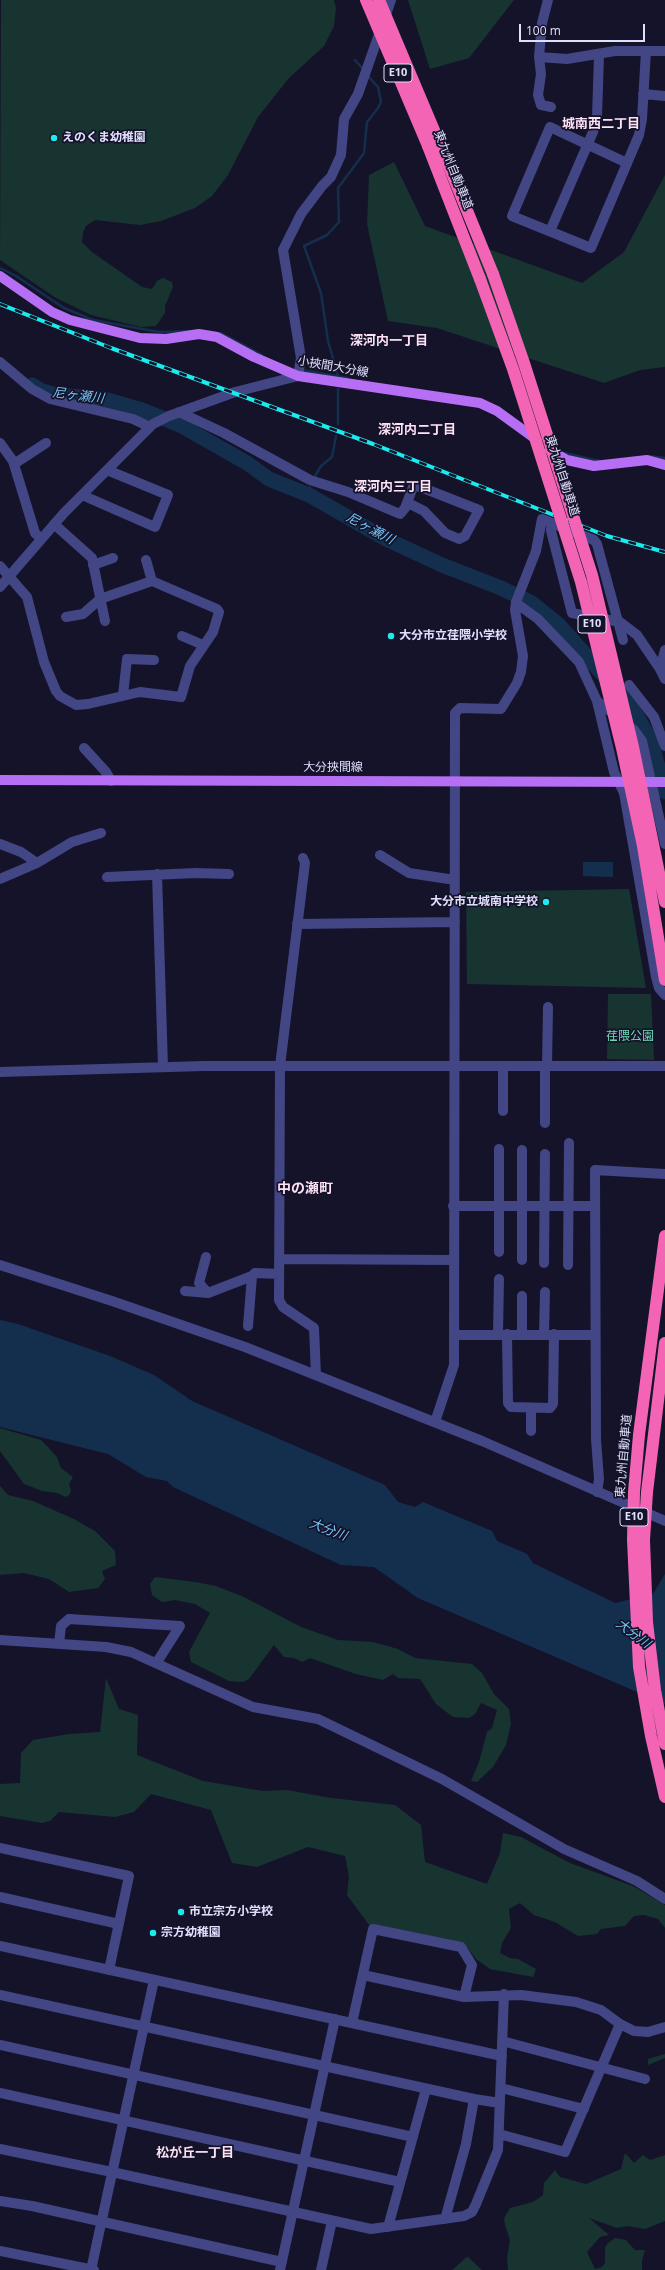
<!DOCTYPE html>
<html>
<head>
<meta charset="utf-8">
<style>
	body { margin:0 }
	#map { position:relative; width:665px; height:2270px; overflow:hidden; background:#15132a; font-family:"Open Sans",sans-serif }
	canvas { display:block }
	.scale { position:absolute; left:519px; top:24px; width:126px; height:18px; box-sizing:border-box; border:2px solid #e0dffd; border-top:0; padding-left:5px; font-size:12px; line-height:14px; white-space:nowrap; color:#e0dffd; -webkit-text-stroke:3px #15132a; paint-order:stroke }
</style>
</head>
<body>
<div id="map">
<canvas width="665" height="2270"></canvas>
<div class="scale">100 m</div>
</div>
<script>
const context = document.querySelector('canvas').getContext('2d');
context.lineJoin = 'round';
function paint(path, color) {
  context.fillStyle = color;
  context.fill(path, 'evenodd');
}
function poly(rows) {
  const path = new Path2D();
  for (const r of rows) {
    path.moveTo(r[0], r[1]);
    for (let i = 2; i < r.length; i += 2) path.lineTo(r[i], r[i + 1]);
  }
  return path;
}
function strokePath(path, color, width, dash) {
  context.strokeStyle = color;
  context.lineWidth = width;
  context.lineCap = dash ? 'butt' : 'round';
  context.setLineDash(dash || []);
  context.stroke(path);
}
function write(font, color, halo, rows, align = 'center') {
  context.font = font + ' "Open Sans","Noto Sans JP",sans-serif';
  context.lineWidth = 3.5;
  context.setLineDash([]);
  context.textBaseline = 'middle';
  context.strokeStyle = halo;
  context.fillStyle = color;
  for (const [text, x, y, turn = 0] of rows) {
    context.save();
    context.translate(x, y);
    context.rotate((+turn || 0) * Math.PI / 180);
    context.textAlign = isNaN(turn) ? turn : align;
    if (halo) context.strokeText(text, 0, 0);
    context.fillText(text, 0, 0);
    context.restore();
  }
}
paint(poly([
	[1,0,334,0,336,8,334,26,324,46,289,78,258,117,228,175,212,196,195,208,161,221,140,225,95,220,86,226,83,232,82,242,92,252,142,287,152,289,157,281,163,278,172,282,173,287,165,306,165,313,156,326,141,327,91,315,56,298,0,260],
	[408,0,514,0,469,58,430,69],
	[394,162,425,226,582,283,624,252,665,175,665,367,640,370,604,383,437,328,388,321,367,224,369,175],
	[629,889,646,988,467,984,466,892],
	[608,994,651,994,654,1060,607,1059],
	[0,1428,41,1440,47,1446,57,1457,61,1468,73,1477,69,1484,71,1491,69,1495,66,1497,57,1493,42,1491,24,1484,0,1451],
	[0,1486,8,1495,33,1501,74,1519,95,1531,115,1551,116,1565,102,1571,105,1579,98,1588,69,1592,49,1579,24,1573,0,1575],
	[155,1577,195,1582,216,1586,244,1597,301,1627,338,1640,373,1642,398,1649,415,1658,472,1664,482,1673,494,1694,509,1709,511,1724,506,1745,493,1767,477,1782,471,1781,479,1762,487,1732,492,1728,497,1710,481,1703,475,1714,469,1718,453,1717,436,1704,420,1679,398,1678,393,1674,383,1680,356,1674,310,1658,302,1662,294,1658,284,1657,274,1645,249,1679,243,1682,229,1681,191,1662,189,1652,210,1613,195,1604,175,1600,162,1602,152,1595,150,1584],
	[106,1678,119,1709,138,1715,137,1755,203,1781,263,1791,287,1790,331,1798,395,1805,421,1825,425,1862,487,1884,500,1853,503,1833,521,1837,570,1863,633,1886,665,1905,665,1928,658,1919,644,1915,634,1916,625,1926,601,1929,597,1934,578,1936,555,1922,534,1915,520,1903,509,1909,511,1928,502,1943,500,1953,510,1958,518,1959,536,1969,533,1977,490,1969,476,1959,465,1945,448,1939,369,1925,347,1895,349,1877,345,1856,308,1847,257,1867,232,1863,211,1810,151,1794,134,1812,115,1817,59,1812,50,1821,42,1823,0,1816,0,1784,20,1783,21,1753,33,1740,69,1734,100,1732],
	[665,2054,665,2058,648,2065,648,2059],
	[625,2153,634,2163,643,2155,650,2160,665,2155,665,2221,645,2229,627,2226,617,2228,589,2218,609,2235,600,2237,587,2252,595,2269,602,2267,605,2263,605,2248,607,2244,615,2238,626,2240,635,2250,645,2250,642,2260,642,2270,508,2270,507,2258,510,2240,505,2225,504,2218,510,2208,533,2202,543,2195,544,2183,555,2170,560,2177,586,2184,621,2169],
	[468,2257,482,2270,452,2270,467,2257]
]), '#173430');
paint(poly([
	[583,862,613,862,613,877,583,876],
	[0,1320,18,1324,110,1356,154,1375,192,1401,385,1485,398,1502,415,1507,423,1502,492,1531,497,1541,527,1554,533,1563,615,1603,653,1594,665,1574,665,1704,418,1598,374,1567,341,1565,173,1487,167,1481,146,1477,108,1454,0,1427]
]), '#142f4e');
strokePath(poly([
	[355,60,363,69],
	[0,268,16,276,64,308,93,320,159,332,192,331],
	[221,333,262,355],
	[302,370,347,378],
	[338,376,328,341,321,293,304,246,327,235,339,222,338,188,364,153,367,122,378,108,381,102,378,87,367,75],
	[338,424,338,389],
	[564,453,600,461],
	[649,456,665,458],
	[315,476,321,466,332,457,336,436],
	[309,495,310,487]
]), '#142f4e', 2.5);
strokePath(poly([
	[32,385,42,391,57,395,104,399,142,410,180,425,247,463,269,479,309,495,386,539,442,565,501,588,532,603,558,624,631,706,651,741,665,792]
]), '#142f4e', 15);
strokePath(poly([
	[539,57,542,23,548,0],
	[643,94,665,96],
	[551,107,541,105,538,95,541,74,539,57,567,59,615,51,665,51],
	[627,163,550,127,512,216,591,248,639,135,642,119,646,51],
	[550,231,593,132,597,117,599,55],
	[0,362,32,389,50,399,133,419,150,427],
	[179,412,224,433,310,480,348,492,400,514,405,508,413,487,418,486,479,510,465,536,459,539,445,533,424,511,408,503],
	[0,443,13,461,35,533,41,539],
	[14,464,46,443],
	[82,495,155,527,168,495,107,470],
	[54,524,92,558,105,621],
	[555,524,551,528,551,531,572,613,620,622,637,635,660,669],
	[146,560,152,581],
	[93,565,113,558],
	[0,566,27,597,44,662,56,691,60,696,76,705,88,704,140,692,181,697,190,666,213,632,219,612,217,609,152,581,100,599,83,614,66,617],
	[0,587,64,513,153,424,169,416,235,392,298,376,301,358,283,250,301,214,322,186,331,177,341,155,344,119,358,94,391,0],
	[516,603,538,619,579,662,597,701,614,772,624,793,656,977,659,988,665,995],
	[182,636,203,645],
	[665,650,660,669,665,679],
	[629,685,654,717,665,746],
	[123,695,127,659,154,660],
	[597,701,634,730,642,741,665,844],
	[84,748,106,772,111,781],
	[0,844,21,852,37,863],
	[380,855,409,873,455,880],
	[303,858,305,863,280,1066,279,1300,283,1307,314,1328,316,1375],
	[157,874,163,1067],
	[107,877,196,873,229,874],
	[0,879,37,863,72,842,101,833],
	[297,924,455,922],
	[547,1066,548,1007],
	[0,1072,204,1066,665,1066],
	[503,1111,503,1066],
	[545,1123,545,1066],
	[522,1150,522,1260],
	[453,1206,595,1206],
	[499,1252,499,1149],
	[206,1257,199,1283,208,1293],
	[279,1259,454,1260],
	[544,1263,545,1154],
	[0,1265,112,1301,245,1347,482,1441,665,1521],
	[568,1265,569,1143],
	[185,1291,208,1293,252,1276],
	[248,1326,252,1276,255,1273,279,1274],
	[507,1334,508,1403,511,1407,550,1408,553,1404,554,1334],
	[522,1334,522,1296],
	[544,1334,545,1292],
	[454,1335,595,1335],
	[498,1335,499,1279],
	[435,1422,454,1365,455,713,460,708,501,709,517,683,521,672,523,656,515,610,516,602,536,551,542,519,594,540,597,544,623,640],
	[531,1431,531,1408],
	[597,1492,599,1479,596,1439,595,1170,665,1174],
	[0,1640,106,1647,131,1652,253,1707,318,1719,442,1779,564,1849,637,1881,665,1899],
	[59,1644,61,1626,69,1619,180,1626,157,1662],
	[0,1848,129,1876,109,1970],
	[0,1897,119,1924],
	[0,1946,502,2056],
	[363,1975,464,1997,521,1995,576,2002,601,2010,620,2024,634,2031,648,2032,665,2027],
	[0,1995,474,2099,500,2103],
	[352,2023,373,1929,461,1947,472,1965,464,1997],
	[502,2041,645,2079],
	[0,2045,413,2137],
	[501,2088,584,2109],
	[0,2093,400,2182],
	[499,2134,565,2152,620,2024],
	[0,2149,112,2172,371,2229,464,2216,472,2212,476,2204,498,2150,504,1994],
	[0,2201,32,2206,282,2262],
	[445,2219,466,2144,474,2099],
	[388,2227,426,2089],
	[0,2251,94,2270],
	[91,2270,154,1980],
	[280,2270,335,2019],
	[321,2270,332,2221]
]), '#424685', 10);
strokePath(poly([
	[0,276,52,312,70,320,140,338,166,339,199,334,217,337,254,357,298,376,480,403,497,411,537,440],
	[550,450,567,460,594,466,647,460,665,465],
	[0,780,665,782]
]), '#b66ff4', 10);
strokePath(poly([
	[439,142,493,274],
	[428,146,480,279]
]), '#f364b5', 12);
const rail = poly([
	[0,304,111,348,373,444,607,536,665,552]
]);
strokePath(rail, '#1bebed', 4);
strokePath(rail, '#15132a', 2.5, [8]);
strokePath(poly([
	[366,0,428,146],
	[379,0,439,142],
	[493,274,524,363,592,575,633,747,665,902],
	[480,279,513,369,581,582,622,748,643,846,665,980],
	[665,1236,639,1435,634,1492,633,1540,639,1667,651,1736,665,1797],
	[665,1343,647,1492,644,1540,647,1622,655,1690,665,1744]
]), '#f364b5', 12);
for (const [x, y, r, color] of [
	[54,138,4,"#1bebed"],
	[391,636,4,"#1bebed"],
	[546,902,4,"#1bebed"],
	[181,1912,4,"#1bebed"],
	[153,1933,4,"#1bebed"]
]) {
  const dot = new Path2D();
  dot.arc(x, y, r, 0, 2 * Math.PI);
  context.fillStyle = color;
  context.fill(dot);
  strokePath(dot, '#15132a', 1.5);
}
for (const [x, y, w] of [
	[398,73,28],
	[592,624,28],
	[634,1517,28]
]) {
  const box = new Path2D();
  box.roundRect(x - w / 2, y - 9, w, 18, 3);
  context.fillStyle = '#15132a';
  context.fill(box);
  strokePath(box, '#e0dffd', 1);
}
write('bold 11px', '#e0dffd', null, [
	["E10",398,73],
	["E10",592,624],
	["E10",634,1517]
]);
write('bold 12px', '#e0dffd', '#15132a', [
	["えのくま幼稚園",62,138],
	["大分市立荏隈小学校",399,636],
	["大分市立城南中学校",538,902,"right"],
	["市立宗方小学校",189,1912],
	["宗方幼稚園",161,1933]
], 'left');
write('12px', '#e0dffd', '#15132a', [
	["東九州自動車道",453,170,68],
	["小挾間大分線",333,367,10],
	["東九州自動車道",562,476,72],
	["大分挾間線",333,768],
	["東九州自動車道",624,1456,-85]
]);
write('12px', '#6fd9b5', '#15132a', [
	["荏隈公園",630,1037]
]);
write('bold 13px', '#fde1f5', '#15132a', [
	["城南西二丁目",601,124],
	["深河内一丁目",389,341],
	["深河内二丁目",417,430],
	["深河内三丁目",393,487],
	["松が丘一丁目",195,2153]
]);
write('italic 13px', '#76c5f4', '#15132a', [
	["尼ヶ瀬川",78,396,7],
	["尼ヶ瀬川",370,529,28],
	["大分川",328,1530,21],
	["大分川",633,1634,37]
]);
write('bold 14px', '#fde1f5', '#15132a', [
	["中の瀬町",305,1189]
]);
</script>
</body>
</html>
